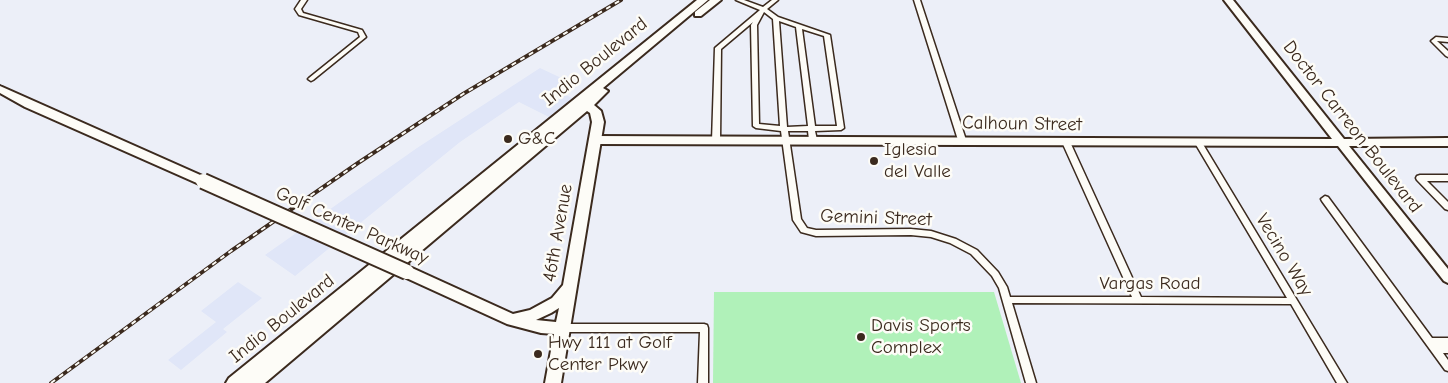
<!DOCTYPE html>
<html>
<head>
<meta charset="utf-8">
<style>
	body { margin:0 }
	canvas { display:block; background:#eceff8 }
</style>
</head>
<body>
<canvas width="1448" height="383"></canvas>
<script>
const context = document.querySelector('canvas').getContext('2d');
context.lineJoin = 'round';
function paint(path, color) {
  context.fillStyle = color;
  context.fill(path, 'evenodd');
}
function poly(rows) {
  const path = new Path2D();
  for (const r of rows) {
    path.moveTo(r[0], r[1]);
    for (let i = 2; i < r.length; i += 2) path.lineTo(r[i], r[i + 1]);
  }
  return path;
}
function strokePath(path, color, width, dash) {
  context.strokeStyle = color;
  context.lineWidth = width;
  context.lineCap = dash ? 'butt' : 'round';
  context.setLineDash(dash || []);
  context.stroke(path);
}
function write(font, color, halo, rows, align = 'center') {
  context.font = font + ' "Comic Neue",sans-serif';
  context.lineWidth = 5;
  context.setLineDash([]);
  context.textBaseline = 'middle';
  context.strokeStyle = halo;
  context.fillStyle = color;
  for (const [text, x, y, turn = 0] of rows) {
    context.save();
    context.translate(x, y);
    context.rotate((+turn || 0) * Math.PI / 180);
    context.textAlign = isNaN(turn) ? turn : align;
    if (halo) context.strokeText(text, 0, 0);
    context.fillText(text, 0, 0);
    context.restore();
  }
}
paint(poly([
	[540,68,572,83,560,92,572,98,549,117,519,102,460,142,295,276,265,255,417,148],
	[238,282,262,298,223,329,227,332,181,370,168,360,216,322,201,311]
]), '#e0e6f8');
paint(poly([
	[714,292,994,292,1021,383,713,383]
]), '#b0f1b9');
const street = poly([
	[301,0,307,0,301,9,303,13,362,30,366,37,313,80,311,81,308,79,309,78,360,37,358,32,299,15,295,9,301,0],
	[736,0,744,0,763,7,772,0,778,0,767,9,778,17,830,35,844,128,841,130,815,131,817,140,813,142,809,140,808,131,788,131,801,219,807,228,816,230,911,229,931,231,956,239,977,250,998,272,1007,287,1010,297,1132,297,1062,142,1066,140,1070,142,1141,297,1287,298,1195,143,1199,141,1201,141,1347,383,1337,383,1291,304,1012,303,1036,383,1026,383,999,288,992,276,971,254,950,243,931,237,911,235,816,236,801,232,793,220,781,131,756,128,753,126,751,25,753,22,721,49,720,141,716,143,714,143,712,141,715,48,760,10,736,0],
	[764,12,773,19,780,126,759,124,757,25,764,12],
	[779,21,796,27,808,126,787,127,779,21],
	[802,29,824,36,837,126,815,126,802,29],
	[914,0,920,0,966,140,964,142,962,142,958,140,914,0],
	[1436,37,1448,38,1448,42,1437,41,1448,51,1448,57,1446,56,1431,41,1436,37],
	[1420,175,1448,175,1448,181,1427,181,1448,202,1448,210,1445,209,1417,180,1416,178,1417,176,1420,175],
	[1325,196,1328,197,1432,338,1448,338,1448,353,1443,353,1448,360,1448,371,1445,370,1322,201,1321,199,1325,196],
	[561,324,704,324,707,325,708,328,708,383,698,383,700,332,561,332,558,331,557,328,558,325,561,324]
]);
const secondary = poly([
	[1224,0,1233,0,1344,139,1448,138,1448,146,1349,146,1448,269,1448,283,1444,281,1338,146,595,144,590,140,595,136,1332,139,1224,0]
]);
const primary = poly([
	[697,0,708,0,603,88,608,91,594,105,601,111,604,122,561,383,545,383,554,334,541,333,507,324,402,276,400,272,402,268,407,267,412,268,513,314,530,310,552,298,563,285,592,122,590,113,587,111,265,383,226,383,229,378,697,0],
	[559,308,556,322,536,320,551,313,559,308],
	[710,0,721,0,701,16,695,16,695,12,710,0],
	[0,86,207,178,209,181,207,184,199,184,25,107,0,93,0,86]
]);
strokePath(street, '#3b2a1e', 3);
strokePath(secondary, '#3b2a1e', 4);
strokePath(primary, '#3b2a1e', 4);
paint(street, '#fdfcf7');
paint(secondary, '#fdfcf7');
paint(primary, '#fdfcf7');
const rail = poly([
	[51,383,231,251,358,163,463,94,621,0]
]);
strokePath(rail, '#3b2a1e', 4);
strokePath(rail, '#fdfcf7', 2, [5]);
const primaryBridge = poly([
	[203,181,407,272]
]);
strokePath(primaryBridge, '#3b2a1e', 18, []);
strokePath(primaryBridge, '#fdfcf7', 14);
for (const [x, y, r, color] of [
	[508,139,5,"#3b2a1e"],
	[874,161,5,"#3b2a1e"],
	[861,337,5,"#3b2a1e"],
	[538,354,5,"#3b2a1e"]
]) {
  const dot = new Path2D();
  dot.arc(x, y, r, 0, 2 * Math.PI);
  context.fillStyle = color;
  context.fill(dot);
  strokePath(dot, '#fdfcf7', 2);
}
write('19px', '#3b2a1e', '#fdfcf7', [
	["Indio Boulevard",595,62,-39],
	["Calhoun Street",1022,124,1],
	["Doctor Carreon Boulevard",1352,127,52],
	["Gemini Street",876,218,2],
	["Golf Center Parkway",352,226,24],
	["46th Avenue",558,233,-80],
	["Vecino Way",1284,255,59],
	["Vargas Road",1150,284],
	["Indio Boulevard",282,319,-39]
]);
write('19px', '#3b2a1e', '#fdfcf7', [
	["G&C",518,139],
	["Iglesia",884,150],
	["del Valle",884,172],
	["Davis Sports",871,326],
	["Complex",871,348],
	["Hwy 111 at Golf",548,343],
	["Center Pkwy",548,365]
], 'left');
</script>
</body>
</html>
